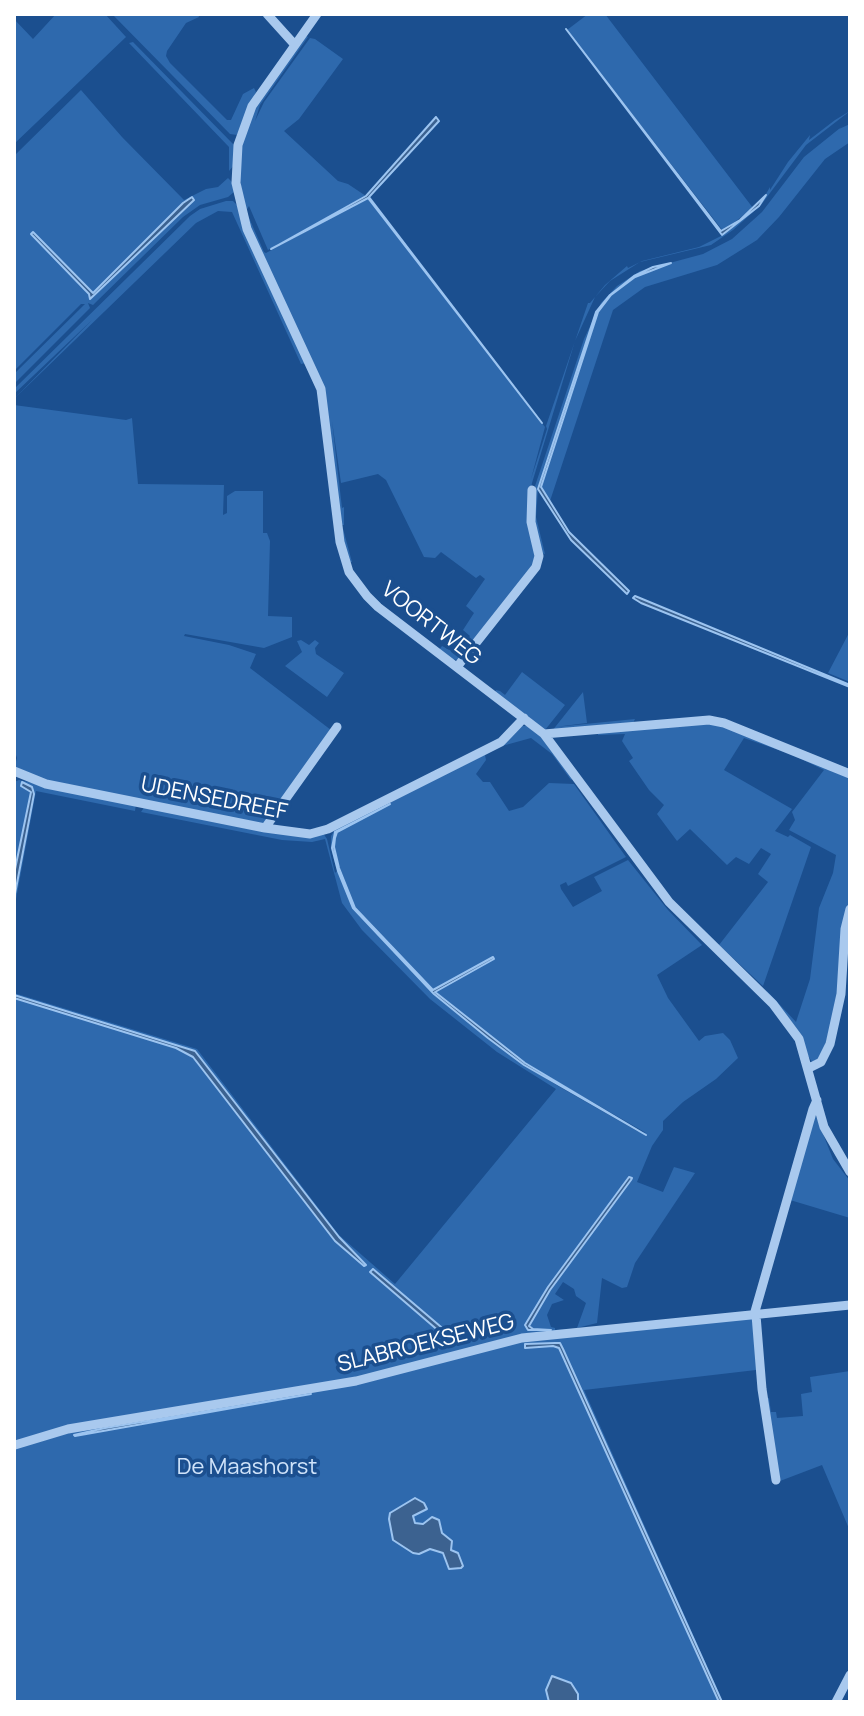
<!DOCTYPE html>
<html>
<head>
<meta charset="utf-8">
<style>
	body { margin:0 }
	#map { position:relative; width:864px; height:1716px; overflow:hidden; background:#1b4f8f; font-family:Manrope,sans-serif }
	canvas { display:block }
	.frame { position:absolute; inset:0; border:16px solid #fff; pointer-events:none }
</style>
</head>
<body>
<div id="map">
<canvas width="864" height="1716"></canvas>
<div class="frame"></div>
</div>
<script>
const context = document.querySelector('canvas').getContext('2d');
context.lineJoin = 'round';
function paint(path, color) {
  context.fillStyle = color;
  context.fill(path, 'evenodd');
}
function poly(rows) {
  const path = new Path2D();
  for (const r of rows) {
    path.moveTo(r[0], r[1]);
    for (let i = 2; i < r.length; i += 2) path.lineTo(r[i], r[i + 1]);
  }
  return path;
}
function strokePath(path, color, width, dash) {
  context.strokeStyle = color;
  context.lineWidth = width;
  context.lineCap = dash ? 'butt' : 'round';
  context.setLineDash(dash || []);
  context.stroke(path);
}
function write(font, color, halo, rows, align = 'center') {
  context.font = font + ' Manrope,sans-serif';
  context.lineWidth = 7;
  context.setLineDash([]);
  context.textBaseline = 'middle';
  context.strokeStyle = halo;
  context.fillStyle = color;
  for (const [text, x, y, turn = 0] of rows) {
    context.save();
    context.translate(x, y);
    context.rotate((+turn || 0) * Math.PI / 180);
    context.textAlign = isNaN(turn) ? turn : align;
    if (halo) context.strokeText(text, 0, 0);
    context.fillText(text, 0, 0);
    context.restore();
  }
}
paint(poly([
	[56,14,105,14,126,37,14,144,14,19,33,39],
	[112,14,198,14,199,17,186,23,167,51,166,56,170,63,227,120,231,120,243,94,254,88,256,92,237,135,230,134],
	[588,14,605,14,753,208,723,231,567,30],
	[304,35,308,37,260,105,255,121,264,102,310,38,315,39,343,59,299,119,284,131,338,181,348,184,366,196,268,250,249,206,246,211,264,252,266,253,368,198,545,427,531,479,547,429,546,426,588,303,590,303,605,285,627,266,628,268,642,261,699,247,723,235,759,206,770,187,770,190,788,162,810,135,809,140,835,120,850,111,806,145,761,205,733,230,711,245,640,262,610,281,595,297,575,341,532,483,528,503,536,562,458,660,451,659,439,650,442,646,456,653,470,636,463,630,474,613,466,606,485,579,480,575,476,578,441,552,435,558,424,557,386,480,378,474,341,483,332,421,342,508,344,507,344,525,342,525,352,562,350,562,343,544,327,410,244,213,238,161,249,116],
	[133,42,235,146,234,165,229,171,229,147,129,43],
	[81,90,122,137,184,200,206,189,218,187,228,178,232,182,234,192,228,197,200,205,183,217,93,305,88,303,90,308,14,384,14,374,85,304,81,304,14,371,14,156],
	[194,200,90,299,90,296,32,234,33,232,93,293,183,203],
	[850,120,839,129,850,124,850,142,825,159,779,217,757,240,717,265,645,287,613,310,550,501,541,488,538,489,536,517,545,554,541,553,533,523,534,489,584,339,601,303,617,286,640,271,703,254,732,239,762,212,804,157],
	[226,201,233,201,237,205,306,363,301,364,232,212,218,211,196,223,14,399,92,320,14,394,14,389,190,216,200,209],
	[14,405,126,420,132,418,138,484,224,485,223,515,227,513,227,496,235,491,263,491,263,533,267,533,270,541,268,616,292,617,292,637,264,648,185,634,184,636,229,645,256,654,250,668,331,730,263,826,41,781,14,768,17,758,14,749],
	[850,631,850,682,828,673],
	[301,640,309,645,315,640,319,643,315,648,316,654,344,673,327,697,285,666,302,652,297,641],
	[522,672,565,705,545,730,495,693,496,690,500,691,505,695],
	[583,692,587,723,555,727,635,719,633,723,552,731],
	[718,723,787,753,744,738,724,770,792,809,775,831,788,837,790,835,811,847,763,986,719,945,768,882,758,874,771,854,761,848,749,864,736,857,727,865,690,829,677,841,657,814,664,805,649,790,629,761,633,758,622,741,625,734,598,735,598,732],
	[522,726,529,726,543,738,574,778,571,780,552,754,531,738,502,746,485,755,486,760,476,774,483,782,490,782,509,811,523,807,549,783,574,784,626,857,568,886,566,882,560,885,561,889,573,907,602,891,594,877,628,860,668,910,702,945,657,975,668,998,699,1041,705,1036,723,1033,730,1040,738,1058,716,1079,683,1102,663,1121,663,1130,652,1146,637,1182,663,1192,674,1167,695,1173,635,1263,627,1287,622,1288,602,1278,597,1323,577,1328,586,1303,576,1296,574,1289,563,1282,555,1294,564,1300,552,1304,547,1315,551,1327,555,1328,555,1330,752,1317,775,1483,756,1370,584,1390,723,1702,585,1400,719,1702,14,1702,14,993,197,1049,339,1235,395,1284,556,1089,497,1052,430,999,362,930,342,903,325,839,312,842,282,840,141,812,145,806,323,833,327,839,335,873,337,871,331,848,331,836,336,828],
	[384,807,337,832,335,838,334,847,339,868,355,908,433,990,493,957,494,959,435,992,525,1063,646,1133,637,1131,558,1086,524,1065,488,1038,434,994,353,908,338,871,332,848,334,832],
	[629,1177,631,1180,550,1290,529,1325,531,1329,538,1329,530,1331,525,1325,548,1287],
	[797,757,850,777,850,904,846,918,839,993,822,1057,812,1062,766,990,796,1022,810,979,819,908,833,873,836,855,789,830,795,820,792,812,824,770],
	[19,780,136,804,135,811,36,791,14,910,14,782],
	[815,1114,833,1159,850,1181,850,1218,790,1200],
	[850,1371,850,1531,822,1465,780,1481,764,1399,769,1398,771,1412,776,1412,777,1418,803,1416,801,1394,812,1392,810,1377]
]), '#2e69ad');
const water = poly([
	[566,29,721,231,740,220,766,195,759,206,722,235,566,29],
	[436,117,439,121,369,197,542,423,368,198,271,249,366,196,436,117],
	[192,197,194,200,90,299,89,294,31,234,33,232,93,293,183,203,192,197],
	[671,263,635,277,611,295,598,312,541,487,569,532,629,591,627,594,571,540,538,489,596,312,610,295,634,276,653,267,671,263],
	[635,596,850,685,850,687,641,603,633,598,635,596],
	[22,782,32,787,34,794,14,899,14,874,31,792,21,786,22,782],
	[390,804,337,832,335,838,334,847,339,868,355,908,433,990,493,957,494,959,435,992,525,1063,646,1135,524,1065,488,1038,434,994,353,908,338,871,332,848,335,832,390,804],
	[14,995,195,1051,339,1237,366,1265,364,1266,335,1241,193,1057,176,1048,14,998,14,995],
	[629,1177,632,1178,631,1180,550,1290,529,1326,533,1329,551,1330,528,1330,525,1325,548,1287,629,1177],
	[373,1269,454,1338,464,1341,448,1339,370,1272,373,1269],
	[555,1343,560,1343,563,1349,722,1702,719,1702,559,1348,553,1346,525,1348,525,1344,555,1343],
	[311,1394,75,1436,74,1435,105,1428,311,1394],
	[415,1498,424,1503,427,1509,413,1516,415,1523,423,1524,432,1517,439,1520,442,1533,452,1541,451,1550,458,1553,463,1566,461,1568,449,1569,443,1553,430,1549,419,1554,413,1553,393,1540,389,1519,390,1513,415,1498],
	[552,1676,571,1683,578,1694,578,1702,549,1702,546,1690,552,1676]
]);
paint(water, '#3c6290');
strokePath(water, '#9cc4f0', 2);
strokePath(poly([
	[267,14,295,45],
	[317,14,252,106,238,145,236,183,247,229,321,389,340,542,349,572,367,596,378,607,544,734,669,902,773,1004,799,1039,824,1127,850,1172],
	[457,667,536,567,539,556,531,522,532,490],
	[544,734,709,720,724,723,850,774],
	[14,771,46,784,265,828,310,834,328,829,501,742,524,718],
	[265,828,337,727],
	[809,1068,821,1062,830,1044,841,994,845,929,850,909],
	[754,1315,813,1109,817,1100],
	[756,1315,762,1389,776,1480],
	[15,1445,68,1429,356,1381,522,1338,850,1305],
	[836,1702,850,1675]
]), '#a9c9ee', 9);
write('22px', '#fff', '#1b4f8f', [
	["VOORTWEG",431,624,38],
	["UDENSEDREEF",214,799,11],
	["SLABROEKSEWEG",426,1344,-14]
]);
write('22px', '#cfe3fa', '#1b4f8f', [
	["De Maashorst",247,1468]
]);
</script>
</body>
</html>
